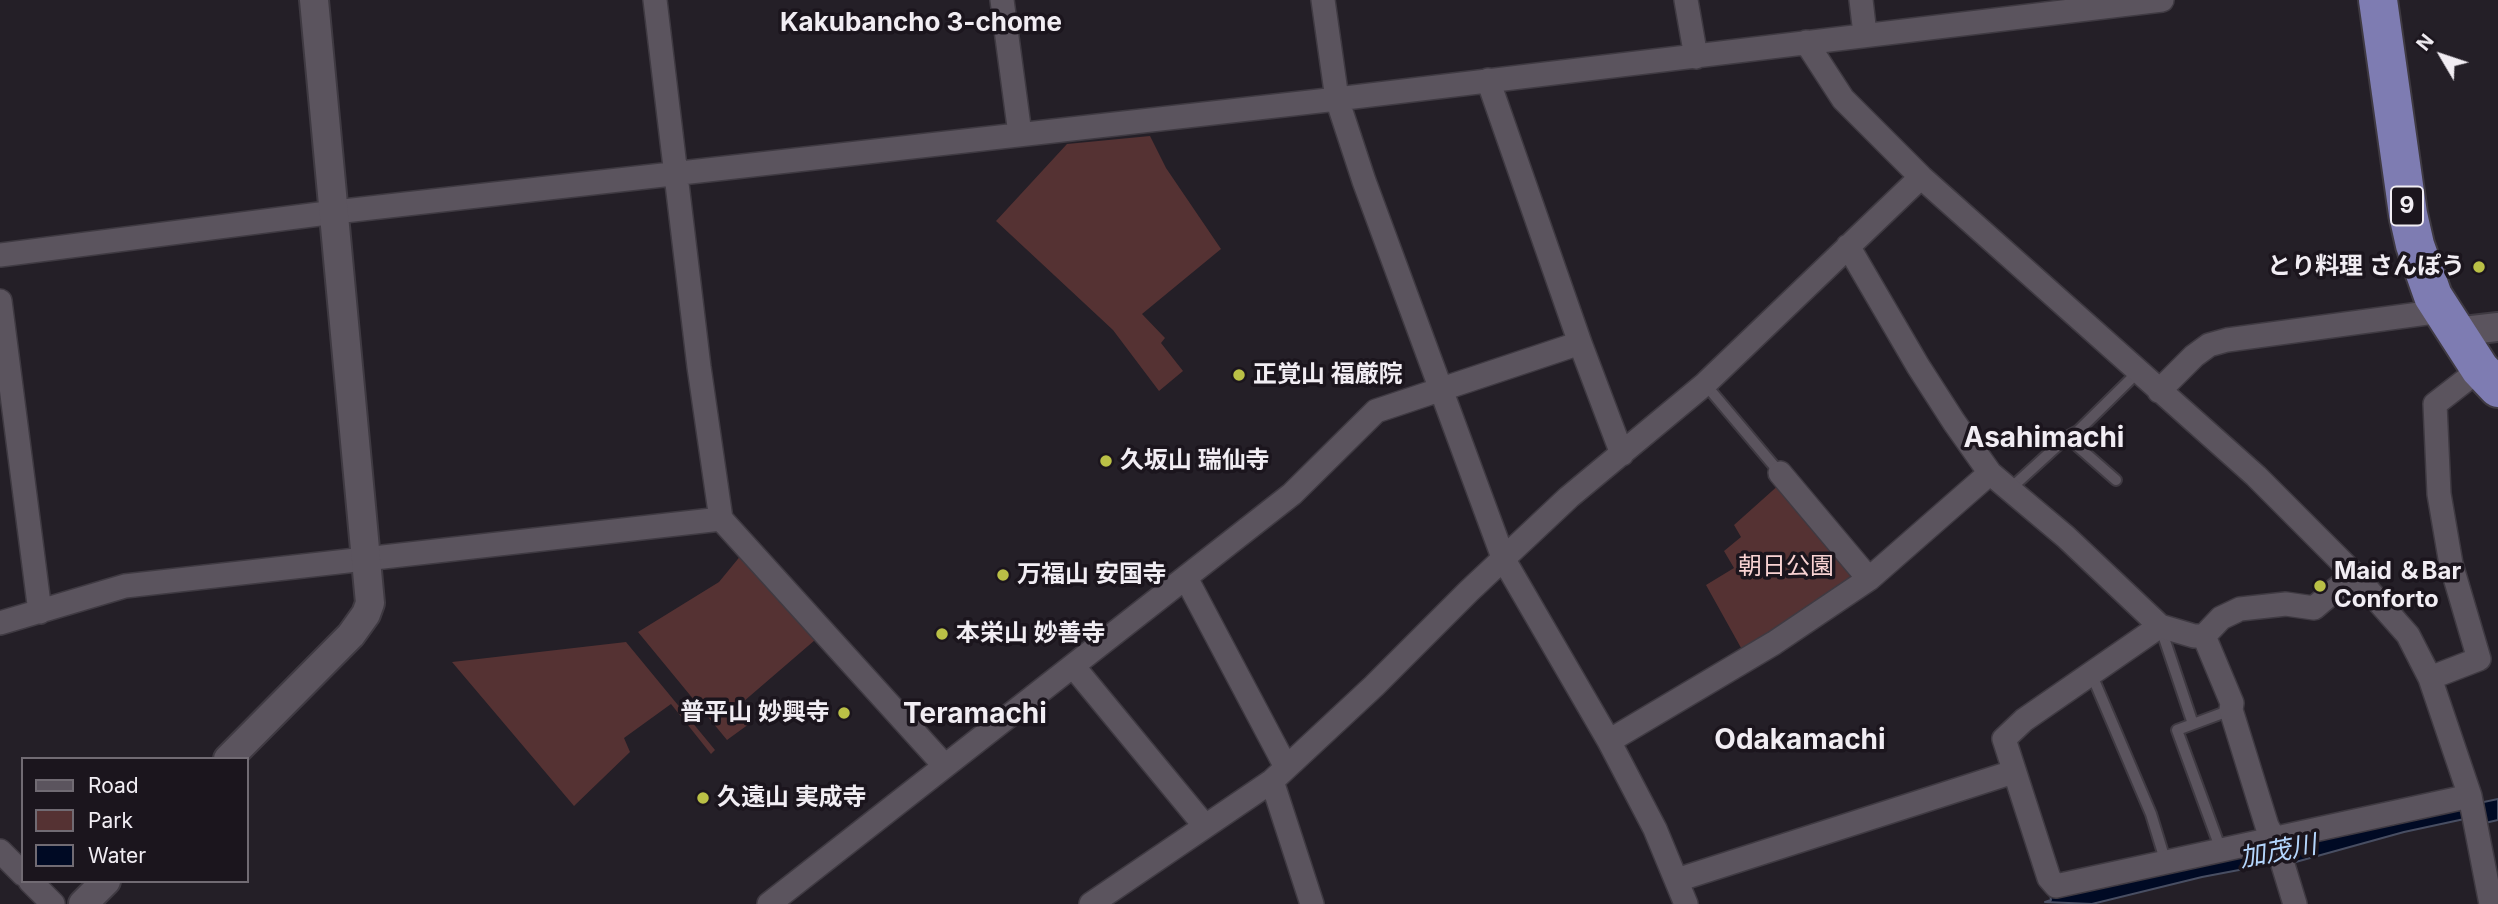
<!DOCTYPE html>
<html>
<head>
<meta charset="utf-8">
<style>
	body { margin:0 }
	#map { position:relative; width:2498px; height:904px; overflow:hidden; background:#241f27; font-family:Inter,sans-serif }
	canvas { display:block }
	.legend { position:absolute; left:21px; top:757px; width:228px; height:126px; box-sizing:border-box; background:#1b151d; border:2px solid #716b73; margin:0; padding:9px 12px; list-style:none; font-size:21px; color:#f1edf3 }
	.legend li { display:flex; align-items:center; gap:14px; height:35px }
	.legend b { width:35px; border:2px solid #716b73 }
	.north { position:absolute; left:2407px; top:21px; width:70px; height:70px; -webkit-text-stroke:5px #1b151d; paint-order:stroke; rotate:309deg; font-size:19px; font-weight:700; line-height:28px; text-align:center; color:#f1edf3 }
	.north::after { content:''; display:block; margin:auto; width:24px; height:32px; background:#f1edf3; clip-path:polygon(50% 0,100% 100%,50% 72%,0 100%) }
</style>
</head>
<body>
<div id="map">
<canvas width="2498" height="904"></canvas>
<ul class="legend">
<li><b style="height:9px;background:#5b545e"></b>Road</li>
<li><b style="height:19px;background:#553233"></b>Park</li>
<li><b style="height:19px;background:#000a24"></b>Water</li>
</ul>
<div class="north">N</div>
</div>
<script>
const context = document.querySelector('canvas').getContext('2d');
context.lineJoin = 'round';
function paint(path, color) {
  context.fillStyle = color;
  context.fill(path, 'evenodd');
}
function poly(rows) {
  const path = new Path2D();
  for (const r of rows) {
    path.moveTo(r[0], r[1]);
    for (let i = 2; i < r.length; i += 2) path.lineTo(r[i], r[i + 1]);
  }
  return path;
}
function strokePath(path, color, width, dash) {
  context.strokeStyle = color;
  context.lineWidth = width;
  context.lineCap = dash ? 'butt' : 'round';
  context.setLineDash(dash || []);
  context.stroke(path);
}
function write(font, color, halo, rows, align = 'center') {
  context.font = font + ' Inter,"Noto Sans JP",sans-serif';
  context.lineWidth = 7;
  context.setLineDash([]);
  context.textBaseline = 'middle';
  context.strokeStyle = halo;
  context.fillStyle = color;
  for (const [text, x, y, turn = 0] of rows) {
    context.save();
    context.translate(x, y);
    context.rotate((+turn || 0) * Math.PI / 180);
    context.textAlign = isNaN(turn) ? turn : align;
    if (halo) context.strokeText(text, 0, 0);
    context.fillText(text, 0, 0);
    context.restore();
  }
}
paint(poly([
	[1150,136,1166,168,1221,249,1142,314,1165,338,1161,343,1183,371,1159,391,1113,330,996,221,1067,144],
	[1781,483,1859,573,1745,655,1706,585,1734,568,1724,551,1741,537,1734,525],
	[742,554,815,640,736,708,749,724,727,740,638,632,719,582],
	[626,642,715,750,711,754,671,704,624,738,630,752,574,806,452,662]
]), '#553233');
const water = poly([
	[2498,799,2498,820,2485,823,2469,818,2404,832,2292,863,2276,863,2202,877,2092,904,2045,902,2051,900,2050,894,2498,799]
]);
paint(water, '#000a24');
strokePath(water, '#484e62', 2);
const service = poly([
	[1705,384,1780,473],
	[2067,437,2116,480],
	[2010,489,2067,437,2078,431,2138,372],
	[2160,626,2193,724],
	[2091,673,2151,814,2166,863],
	[2221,850,2177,730,2231,710]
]);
const minor = poly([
	[655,0,699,367,721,519,945,766],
	[1002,0,1020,134],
	[1323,0,1337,99,1364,181,1504,560,1609,741,1655,829,1686,904],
	[1686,0,1696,57],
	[1861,0,1865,34],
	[1806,42,1843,99,1921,177,2256,476,2354,574,2408,635,2430,678,2470,796,2491,904],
	[1488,80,1580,343],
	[1848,246,1918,366,1954,422,1990,473,2066,537,2160,626,2194,636,2204,636,2221,618,2240,609,2286,604,2314,608,2354,574],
	[0,255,335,212,1337,99,2162,0],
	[0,301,40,612],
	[2159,391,2194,356,2209,345,2227,340,2442,311],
	[1780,473,1869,579],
	[1186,578,1286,767],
	[0,623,125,586,721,519],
	[2160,626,2024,720,2004,739,2049,878,2056,886,2470,796],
	[2204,636,2232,703,2231,710,2267,826,2276,842,2295,904],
	[1073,666,1205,826],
	[2430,678,2479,659,2451,564,2439,494,2435,404,2480,369],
	[1609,741,1774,643,1869,579,1990,473],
	[1272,781,1312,904],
	[0,851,23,874],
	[1677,880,2013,772],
	[30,881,53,904],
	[769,904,1292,494,1376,411,1580,343,1622,454],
	[1091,904,1272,781,1374,686,1469,591,1569,497,1705,384,1921,177]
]);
const tertiary = poly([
	[2455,332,2498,327],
	[228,759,351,635,366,614,370,603,314,0],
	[83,904,106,881]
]);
const trunk = poly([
	[2378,0,2408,214,2415,245,2433,296,2480,369,2498,388]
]);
strokePath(service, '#3f3a42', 14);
strokePath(minor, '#3f3a42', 26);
strokePath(tertiary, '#3f3a42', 32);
strokePath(trunk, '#3f3a42', 42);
strokePath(service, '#5b545e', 10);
strokePath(minor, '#5b545e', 23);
strokePath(tertiary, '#5b545e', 28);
strokePath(trunk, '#7e7cb2', 38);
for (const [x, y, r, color] of [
	[2479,267,7,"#bac046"],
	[1239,375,7,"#bac046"],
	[1106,461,7,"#bac046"],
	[1003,575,7,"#bac046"],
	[2320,586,7,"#bac046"],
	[942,634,7,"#bac046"],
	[844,713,7,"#bac046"],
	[703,798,7,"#bac046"]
]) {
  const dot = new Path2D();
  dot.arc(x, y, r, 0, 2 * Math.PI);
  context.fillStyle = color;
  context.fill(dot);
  strokePath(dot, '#1b151d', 2.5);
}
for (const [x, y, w] of [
	[2407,206,32]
]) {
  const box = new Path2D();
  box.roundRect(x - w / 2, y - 19.5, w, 39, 5);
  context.fillStyle = '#1b151d';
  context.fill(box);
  strokePath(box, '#f1edf3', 2);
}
write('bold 23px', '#f1edf3', null, [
	["9",2407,206]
]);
write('bold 24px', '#f1edf3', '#1b151d', [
	["とり料理 さんぽう",2465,267,"right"],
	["正覚山 福厳院",1253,375],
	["久坂山 瑞仙寺",1120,461],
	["Maid ＆Bar",2334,572],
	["Conforto",2334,600],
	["万福山 安国寺",1017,575],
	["本栄山 妙善寺",956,634],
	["普平山 妙興寺",830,713,"right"],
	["久遠山 実成寺",717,798]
], 'left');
write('24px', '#f8d2d2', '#1b151d', [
	["朝日公園",1786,567]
]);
write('bold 26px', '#f1edf3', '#1b151d', [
	["Kakubancho 3-chome",921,23]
]);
write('italic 26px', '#b4d6fd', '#1b151d', [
	["加茂川",2278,852,-11]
]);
write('bold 28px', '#f1edf3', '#1b151d', [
	["Asahimachi",2044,439],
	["Teramachi",975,715],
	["Odakamachi",1800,741]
]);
</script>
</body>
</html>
